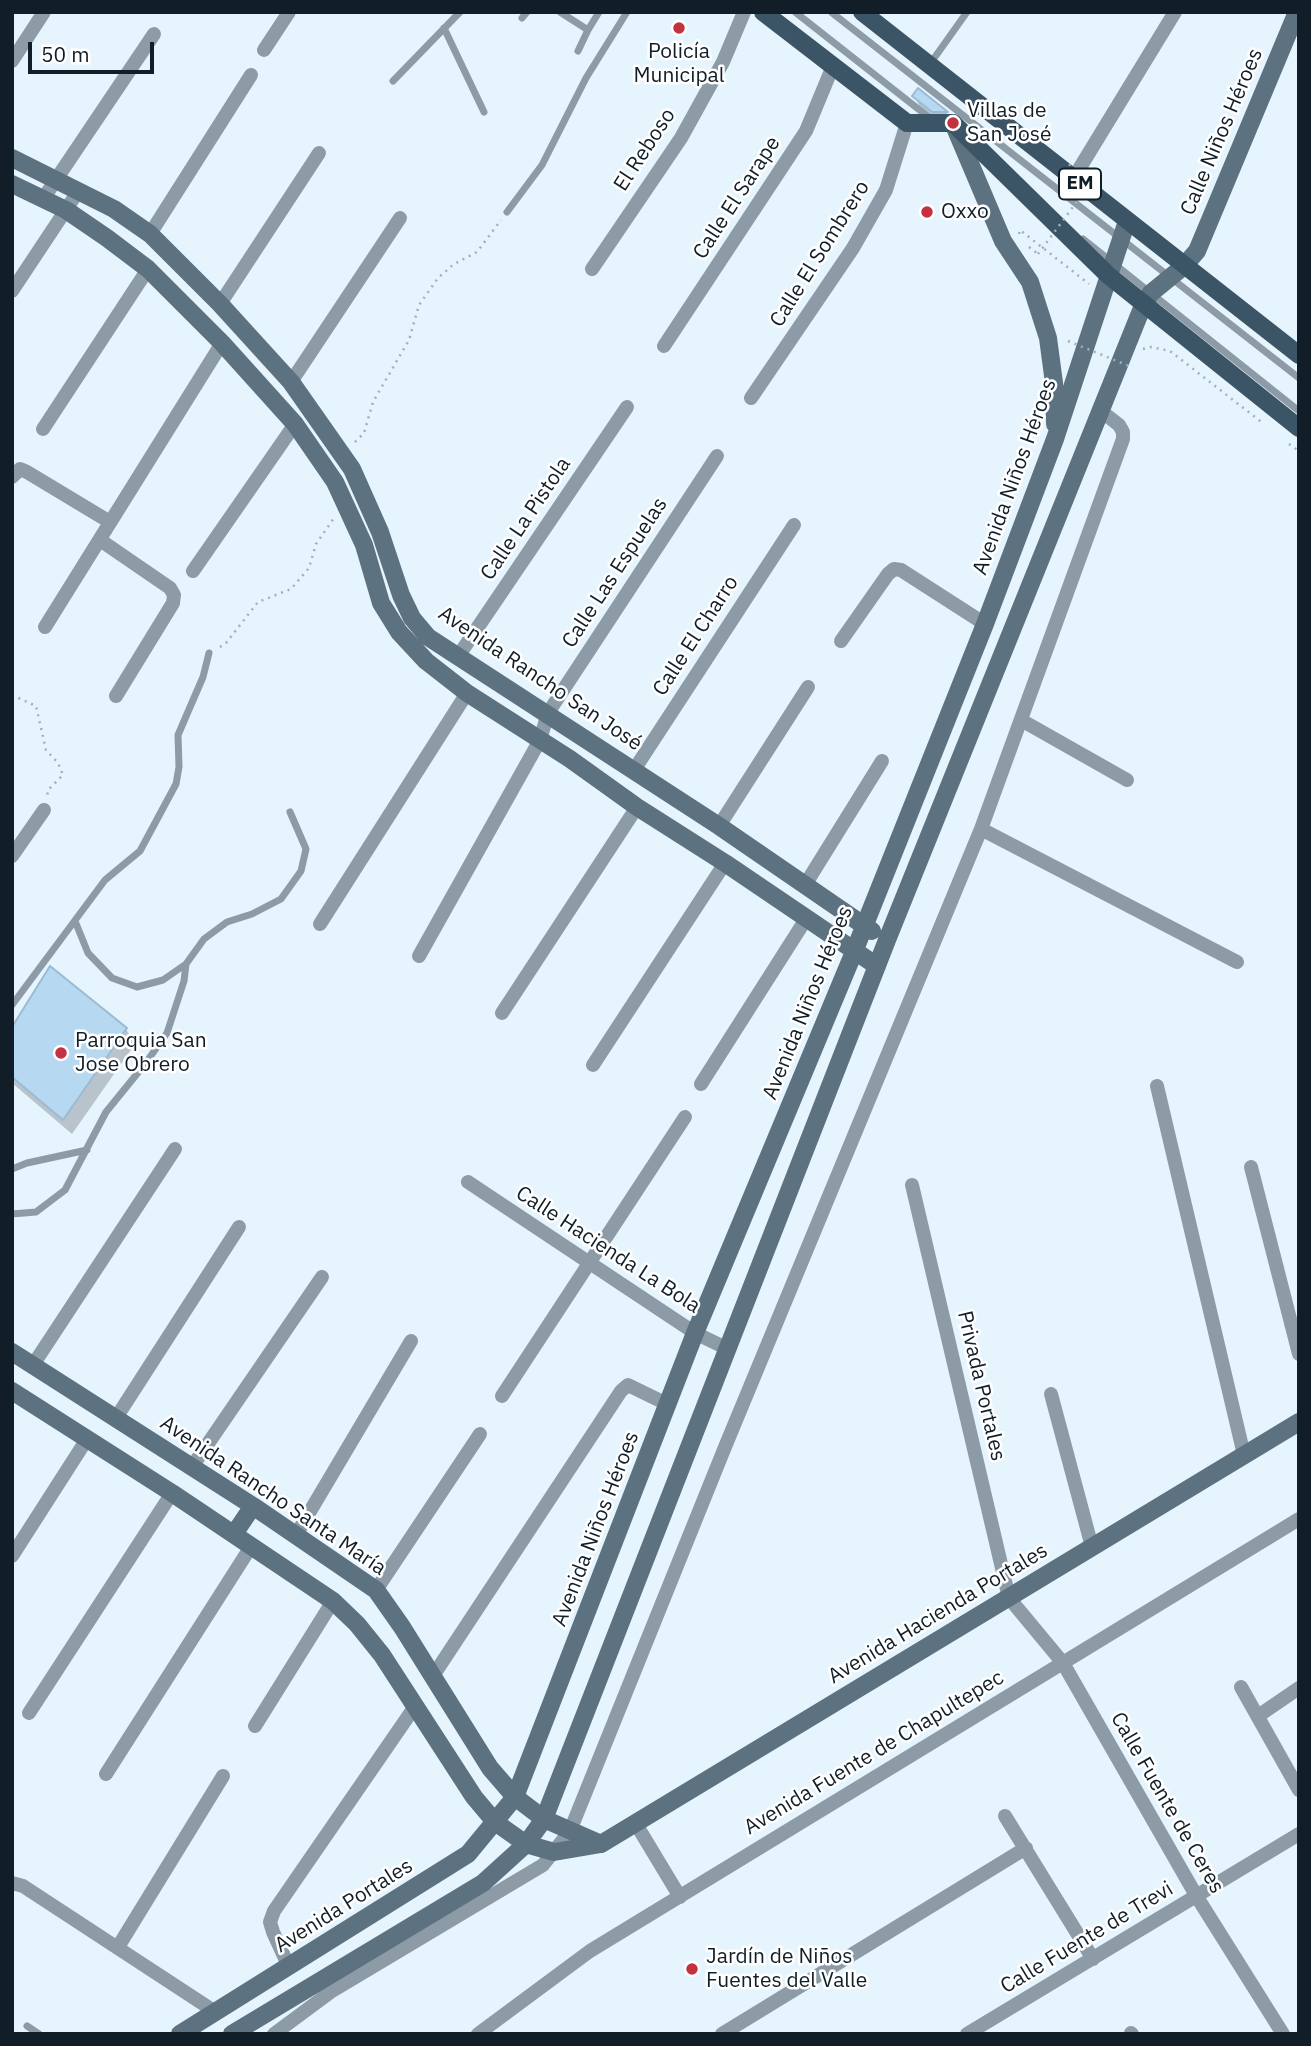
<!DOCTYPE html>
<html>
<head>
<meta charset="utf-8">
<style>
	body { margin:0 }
	#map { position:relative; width:1311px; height:2046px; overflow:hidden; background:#e6f4fe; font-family:"IBM Plex Sans",sans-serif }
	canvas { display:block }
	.frame { position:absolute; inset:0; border:14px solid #111e27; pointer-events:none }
	.scale { position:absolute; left:28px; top:42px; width:126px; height:32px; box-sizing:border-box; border:4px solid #111e27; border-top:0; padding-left:9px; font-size:21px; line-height:24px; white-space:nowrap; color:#111e27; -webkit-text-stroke:5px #fff; paint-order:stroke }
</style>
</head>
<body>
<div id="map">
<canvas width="1311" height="2046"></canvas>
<div class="frame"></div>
<div class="scale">50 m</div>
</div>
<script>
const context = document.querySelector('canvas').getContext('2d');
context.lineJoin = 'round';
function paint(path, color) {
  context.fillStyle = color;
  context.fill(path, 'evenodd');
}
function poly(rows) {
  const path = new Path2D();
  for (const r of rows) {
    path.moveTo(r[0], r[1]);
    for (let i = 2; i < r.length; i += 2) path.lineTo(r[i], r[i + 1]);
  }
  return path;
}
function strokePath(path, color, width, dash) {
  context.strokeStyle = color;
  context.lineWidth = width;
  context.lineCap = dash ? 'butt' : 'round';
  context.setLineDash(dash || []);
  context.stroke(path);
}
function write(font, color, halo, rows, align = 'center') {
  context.font = font + ' "IBM Plex Sans",sans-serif';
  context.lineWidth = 5;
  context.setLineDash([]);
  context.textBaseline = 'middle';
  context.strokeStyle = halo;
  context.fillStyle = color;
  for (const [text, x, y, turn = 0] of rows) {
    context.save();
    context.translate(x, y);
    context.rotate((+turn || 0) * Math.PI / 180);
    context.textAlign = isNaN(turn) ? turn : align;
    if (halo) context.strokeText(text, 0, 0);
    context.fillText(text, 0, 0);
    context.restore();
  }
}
paint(poly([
	[918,90,947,113,953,122,939,122,920,107,914,96],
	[126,1029,135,1044,72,1134,12,1083,12,1031]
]), '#0003');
const building = poly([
	[918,88,948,112,932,112,912,96,918,88],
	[50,966,127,1028,63,1120,12,1077,12,1027,50,966]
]);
paint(building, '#b6d9f1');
strokePath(building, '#99bbd3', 2);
strokePath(poly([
	[1019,234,1020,230,1089,284],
	[1029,247,1038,254],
	[1143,349,1151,347,1170,351,1264,424],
	[355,442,364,433,373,402,409,340,419,305,438,278,454,264,477,252,501,220],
	[1289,444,1299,451],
	[220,647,226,643,258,602,291,589,309,568,316,544,334,518],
	[12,695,36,706,46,750,58,763,63,775,48,790,47,797]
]), '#a2b0ba', 2.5, [2, 5]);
strokePath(poly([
	[560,12,588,30,578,51],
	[795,12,931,119],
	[831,12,1299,378],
	[522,18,527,12],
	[444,28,484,112],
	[588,30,599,12],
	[930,64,967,12],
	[393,81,460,12],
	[507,212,542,165,586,78,627,12],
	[1083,239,1299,411],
	[75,921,88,953,112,978,137,987,163,980,186,964],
	[12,1005,105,880,140,851,176,784,179,767,178,735,203,677,209,653],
	[12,1169,27,1163,87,1150],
	[12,1214,36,1212,65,1190,106,1112,145,1064,167,1033,184,981,186,964,204,939,227,922,252,914,281,899,301,871,306,849,290,812],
	[27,2026,39,2034]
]), '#8d9ba6', 7);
strokePath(poly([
	[264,50,289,12],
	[12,61,44,12],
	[1073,179,1175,12],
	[43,199,154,34],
	[150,234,251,75],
	[592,269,681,138,723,62,744,12],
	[12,291,79,190],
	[220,304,319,153],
	[664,346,806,131,833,66],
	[291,382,400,218],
	[751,398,853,248,886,190,907,123],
	[43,429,148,269],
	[12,477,20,469,27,472,110,522],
	[100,540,170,588,174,595,173,603,116,696],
	[193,571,295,424],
	[45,627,222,343],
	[841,641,888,574,894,569,901,570,985,624],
	[459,655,627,407],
	[1021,720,1127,780],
	[634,770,794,525],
	[719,826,808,687],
	[981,829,1237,962],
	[12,856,44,810],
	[805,885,882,761],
	[320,924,467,693],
	[419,956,540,740,548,713,717,456],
	[502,1013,637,807],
	[593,1065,725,863],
	[701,1084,806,919],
	[1157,1086,1244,1455],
	[1251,1167,1299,1354],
	[468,1182,695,1333,728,1349],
	[912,1185,1009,1598,1063,1663,1197,1897,1283,2034],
	[33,1365,175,1149],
	[1051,1394,1092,1547],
	[502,1396,685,1117],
	[116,1418,239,1227],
	[192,1467,322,1277],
	[296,1535,411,1341],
	[12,1556,87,1439],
	[376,1590,480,1434],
	[433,1676,621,1391,628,1385,669,1405],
	[1241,1687,1299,1790],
	[29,1713,172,1493],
	[1258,1716,1299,1688],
	[255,1726,333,1601],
	[106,1774,252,1545],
	[1005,1816,1093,1959],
	[636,1824,680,1897],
	[12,1883,23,1886,217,2013],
	[118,1947,223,1776],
	[289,1967,273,1932,270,1922,274,1911,416,1705],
	[1131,2033,1132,2034],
	[274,2034,332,1991,543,1865,570,1831,725,1447,981,829,1123,439,1123,432,1119,425,1101,411],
	[478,2034,590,1951,1299,1519],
	[722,2034,1026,1848],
	[967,2034,1299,1834]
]), '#8d9ba6', 14);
strokePath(poly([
	[953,123,1003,241,1030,282,1048,338,1054,383,1055,424],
	[12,158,114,209,150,234,220,304,291,382,352,469,380,532,401,595,412,618,428,637,719,826,872,931],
	[12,184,66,210,107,238,148,269,222,343,295,424,335,482,364,545,381,603,399,632,426,661,467,693,570,759,637,807,725,863,877,966],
	[12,1352,253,1506,376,1590,402,1627,490,1768,515,1797,544,1819,601,1844],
	[12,1391,172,1493,333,1601,357,1624,382,1655,474,1797,495,1822,526,1844,554,1852,601,1844,1299,1422],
	[234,1534,253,1506],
	[180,2034,468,1854,515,1797,695,1333,854,952,985,624,1055,439,1127,221],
	[232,2034,483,1883,526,1844,544,1819,887,940,1144,303,1151,293,1184,266,1197,251,1297,12]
]), '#5d7281', 18);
strokePath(poly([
	[763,12,907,123,953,123,1108,275,1299,428],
	[862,12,1299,355]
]), '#3b5566', 18);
strokePath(poly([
	[1038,254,1093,180,1067,163],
	[1068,341,1129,366]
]), '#a2b0ba', 2.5, [2, 5]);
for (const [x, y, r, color] of [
	[679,28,7,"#c3333f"],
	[953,123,7,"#c3333f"],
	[927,212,7,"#c3333f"],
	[61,1053,7,"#c3333f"],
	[692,1969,7,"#c3333f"]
]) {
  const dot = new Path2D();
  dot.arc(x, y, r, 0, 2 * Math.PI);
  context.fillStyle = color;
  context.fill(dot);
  strokePath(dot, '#fff', 2.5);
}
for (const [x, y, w] of [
	[1080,184,42]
]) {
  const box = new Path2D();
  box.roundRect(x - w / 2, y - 15.5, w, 31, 5);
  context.fillStyle = '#fff';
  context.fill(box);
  strokePath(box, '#111e27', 2);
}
write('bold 19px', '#111e27', null, [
	["EM",1080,184]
]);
write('21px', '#111e27', '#fff', [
	["Policía",679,52,"center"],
	["Municipal",679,76,"center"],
	["Villas de",967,111],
	["San José",967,135],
	["Oxxo",941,212],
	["Parroquia San",75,1041],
	["Jose Obrero",75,1065],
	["Jardín de Niños",706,1957],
	["Fuentes del Valle",706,1981]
], 'left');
write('21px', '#111e27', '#fff', [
	["Calle Niños Héroes",1222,132,-67],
	["El Reboso",645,150,-57],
	["Calle El Sarape",737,198,-57],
	["Calle El Sombrero",820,254,-58],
	["Avenida Niños Héroes",1015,477,-70],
	["Calle La Pistola",526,519,-56],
	["Calle Las Espuelas",615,573,-57],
	["Calle El Charro",696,636,-57],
	["Avenida Rancho San José",540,679,34],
	["Avenida Niños Héroes",808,1003,-68],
	["Calle Hacienda La Bola",608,1250,33],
	["Privada Portales",981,1386,77],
	["Avenida Rancho Santa María",273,1496,34],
	["Avenida Niños Héroes",596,1529,-69],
	["Avenida Hacienda Portales",938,1614,-31],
	["Avenida Fuente de Chapultepec",874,1753,-31],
	["Calle Fuente de Ceres",1167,1803,60],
	["Avenida Portales",344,1906,-32],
	["Calle Fuente de Trevi",1087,1938,-31]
]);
</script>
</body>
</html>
